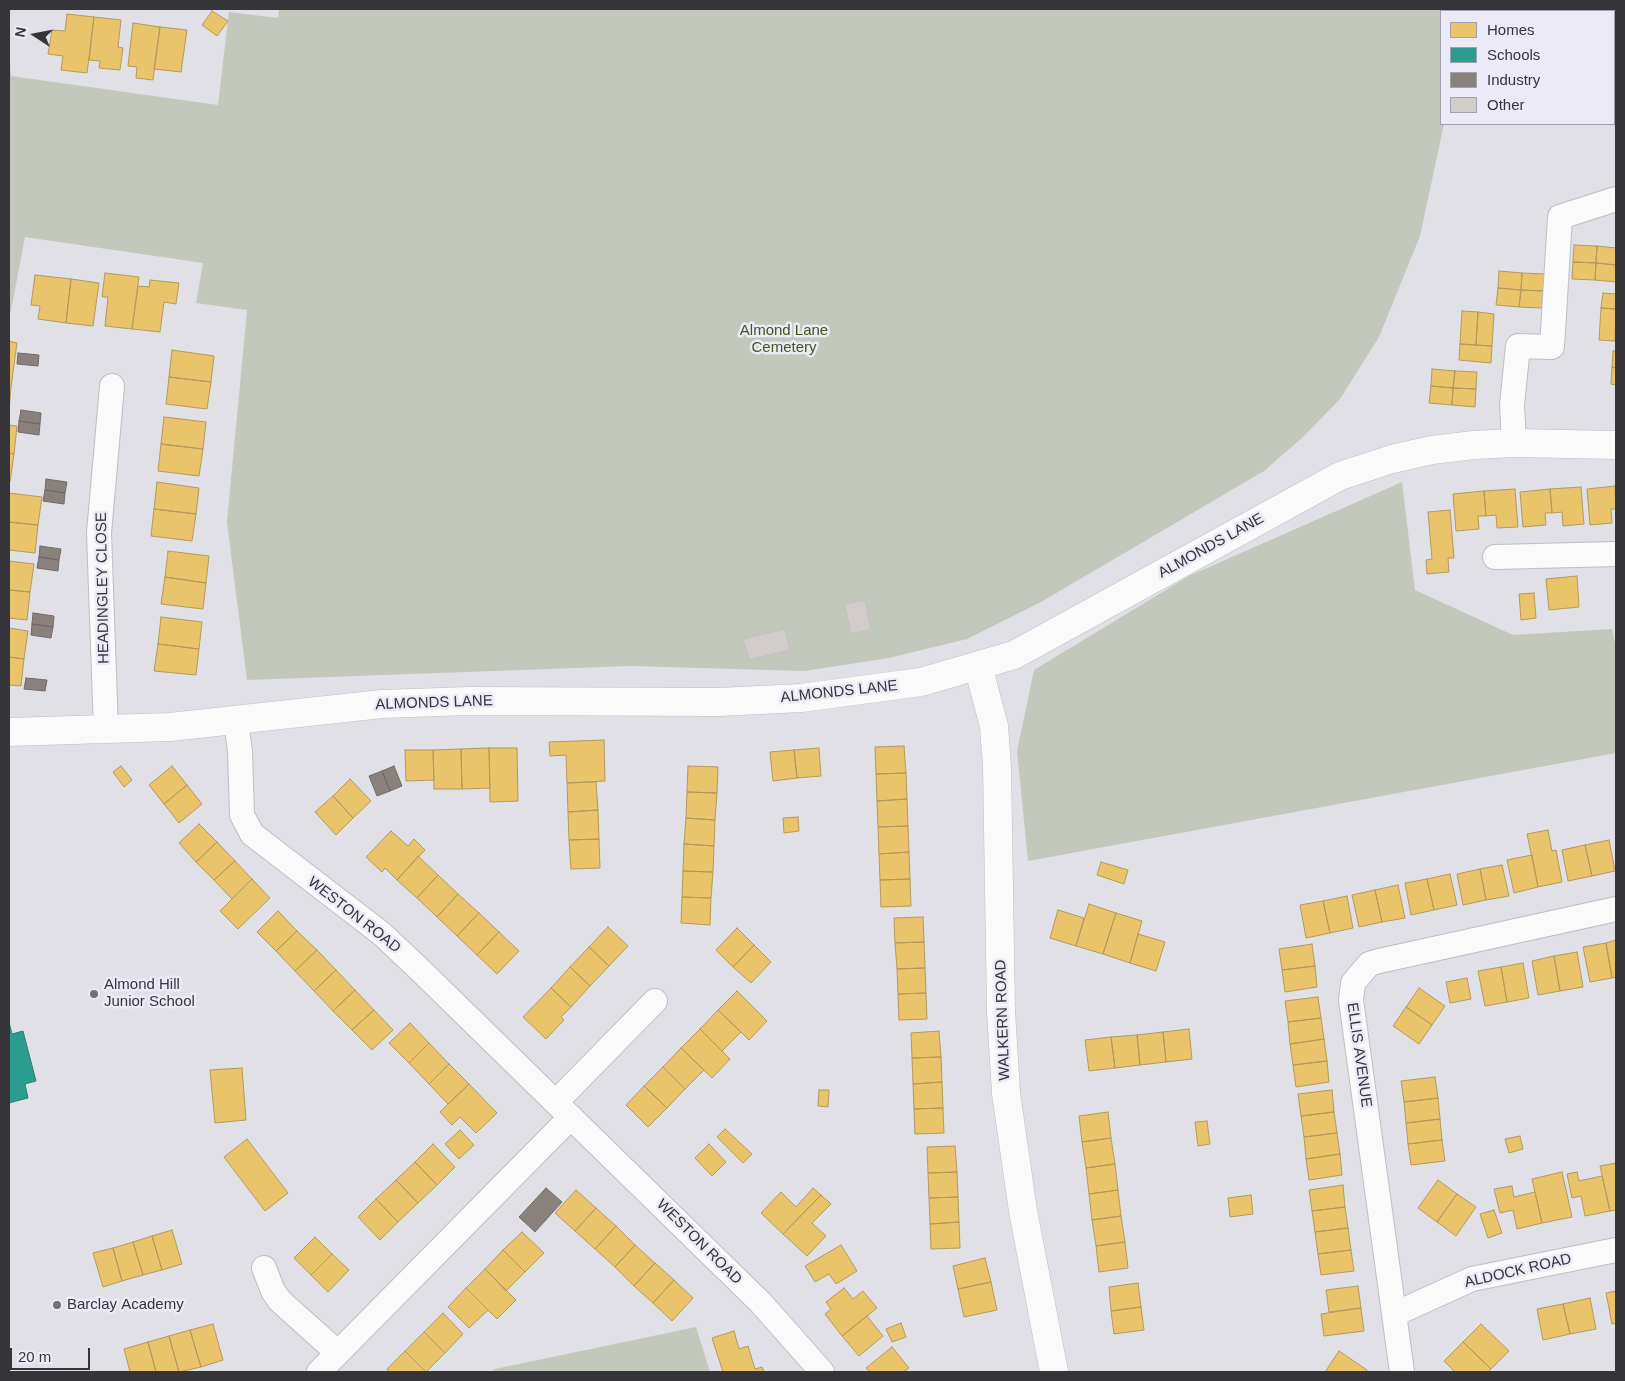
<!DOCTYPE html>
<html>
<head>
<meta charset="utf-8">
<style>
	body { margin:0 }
	#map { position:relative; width:1625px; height:1381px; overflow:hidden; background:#e1e0e7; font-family:Helvetica,sans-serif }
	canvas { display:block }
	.frame { position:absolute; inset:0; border:10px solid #353439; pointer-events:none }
	.legend { position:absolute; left:1440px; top:10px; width:175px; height:115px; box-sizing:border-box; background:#edeaf7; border:1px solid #a3a1ab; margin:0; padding:6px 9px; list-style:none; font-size:15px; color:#353439 }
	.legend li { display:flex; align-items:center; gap:10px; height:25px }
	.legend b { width:25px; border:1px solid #a3a1ab }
	.north { position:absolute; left:10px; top:10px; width:50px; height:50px; -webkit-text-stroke:4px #edeaf7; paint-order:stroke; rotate:281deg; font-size:14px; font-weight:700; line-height:20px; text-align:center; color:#353439 }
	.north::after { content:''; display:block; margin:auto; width:18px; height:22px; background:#353439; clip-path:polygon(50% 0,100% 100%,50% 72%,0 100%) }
	.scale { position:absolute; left:10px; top:1348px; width:80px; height:22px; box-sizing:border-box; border:2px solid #353439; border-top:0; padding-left:6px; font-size:15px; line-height:18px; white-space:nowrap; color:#353439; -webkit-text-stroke:4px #edeaf7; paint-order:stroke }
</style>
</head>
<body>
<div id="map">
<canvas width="1625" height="1381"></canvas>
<div class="frame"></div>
<ul class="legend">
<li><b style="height:14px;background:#e9c46a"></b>Homes</li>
<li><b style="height:14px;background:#2a9d8f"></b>Schools</li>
<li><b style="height:14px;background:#8a817c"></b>Industry</li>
<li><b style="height:14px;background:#d2cccb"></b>Other</li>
</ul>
<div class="north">N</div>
<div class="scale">20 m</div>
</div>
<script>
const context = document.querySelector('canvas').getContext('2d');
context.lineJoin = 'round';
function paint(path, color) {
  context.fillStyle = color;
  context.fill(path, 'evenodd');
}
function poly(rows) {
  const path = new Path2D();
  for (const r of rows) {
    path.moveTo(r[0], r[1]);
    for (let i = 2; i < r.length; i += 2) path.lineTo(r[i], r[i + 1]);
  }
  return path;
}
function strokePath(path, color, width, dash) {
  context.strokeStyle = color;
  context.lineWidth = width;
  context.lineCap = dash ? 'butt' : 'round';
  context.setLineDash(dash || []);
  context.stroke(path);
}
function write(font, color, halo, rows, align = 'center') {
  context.font = font + ' Helvetica,sans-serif';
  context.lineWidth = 5;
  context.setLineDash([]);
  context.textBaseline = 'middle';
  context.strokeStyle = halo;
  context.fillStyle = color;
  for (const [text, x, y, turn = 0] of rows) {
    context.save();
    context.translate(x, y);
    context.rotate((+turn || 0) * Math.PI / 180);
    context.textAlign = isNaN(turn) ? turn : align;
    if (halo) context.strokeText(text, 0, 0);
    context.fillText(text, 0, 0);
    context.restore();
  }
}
paint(poly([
	[279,9,1469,9,1469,11,1441,11,1441,124,1444,124,1420,236,1379,337,1340,399,1303,437,1264,471,1041,602,967,639,889,658,804,671,630,666,247,680,227,522,247,310,196,303,203,263,25,237,9,321,9,47,11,76,218,105,229,12,278,18],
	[1402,482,1415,590,1513,635,1612,629,1616,648,1616,753,1028,861,1017,751,1034,670,1189,576],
	[696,1327,710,1372,491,1372,495,1369]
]), '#c2c8bc');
const homes = poly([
	[212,11,228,21,217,36,202,25,212,11],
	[67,14,94,17,87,73,61,70,63,56,48,54,52,30,65,31,67,14],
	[94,17,121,20,118,47,123,48,120,70,99,68,100,61,89,60,94,17],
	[133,23,160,27,153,80,136,78,137,67,128,66,133,23],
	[160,27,187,30,181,72,154,69,160,27],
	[1574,245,1597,246,1596,263,1573,262,1574,245],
	[1597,246,1616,248,1616,265,1596,263,1597,246],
	[1573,262,1596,263,1595,280,1572,279,1573,262],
	[1596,263,1616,265,1616,282,1595,280,1596,263],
	[1499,271,1522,273,1521,290,1498,288,1499,271],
	[105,273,139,277,132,329,105,326,108,297,102,297,105,273],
	[1522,273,1545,274,1543,291,1521,290,1522,273],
	[35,275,71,279,66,323,38,319,40,306,31,305,35,275],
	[71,279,99,283,93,326,66,323,71,279],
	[150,280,179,283,176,304,164,302,160,332,132,329,138,286,149,287,150,280],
	[1498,288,1521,290,1519,307,1496,305,1498,288],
	[1521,290,1543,291,1542,308,1519,307,1521,290],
	[1603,293,1616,294,1616,309,1601,308,1603,293],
	[1601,308,1616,309,1615,341,1599,340,1601,308],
	[1462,311,1478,312,1476,345,1460,344,1462,311],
	[1478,312,1494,314,1492,346,1476,345,1478,312],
	[9,341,17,343,11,387,9,386,9,341],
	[1460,344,1492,346,1491,363,1459,360,1460,344],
	[172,350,214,356,211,382,169,377,172,350],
	[1613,351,1616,351,1616,368,1612,367,1613,351],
	[1612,367,1616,368,1616,385,1611,384,1612,367],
	[1432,369,1455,371,1453,388,1431,386,1432,369],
	[1455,371,1477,372,1476,389,1453,388,1455,371],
	[169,377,211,382,207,409,166,404,169,377],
	[9,386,11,387,9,411,9,386],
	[1431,386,1453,388,1452,405,1429,403,1431,386],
	[1453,388,1476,389,1475,407,1452,405,1453,388],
	[164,417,206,422,203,449,161,444,164,417],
	[9,425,17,426,14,454,9,453,9,425],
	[161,444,203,449,199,476,158,471,161,444],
	[9,453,14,454,10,482,9,481,9,453],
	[157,482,199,488,196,514,154,509,157,482],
	[1615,486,1616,509,1611,509,1612,523,1590,525,1587,489,1615,486],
	[1581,487,1584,524,1563,526,1562,512,1552,513,1550,489,1581,487],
	[1515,489,1518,527,1497,528,1496,515,1486,516,1484,491,1515,489],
	[1550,489,1552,513,1545,513,1546,525,1523,527,1520,492,1550,489],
	[1484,491,1486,516,1478,516,1479,529,1456,531,1453,494,1484,491],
	[9,493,42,497,38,525,9,522,9,493],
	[154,509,196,514,192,541,151,536,154,509],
	[1450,510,1454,558,1448,558,1449,572,1427,574,1426,560,1432,559,1428,512,1450,510],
	[9,522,38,525,35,553,9,550,9,522],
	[168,551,209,556,206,583,165,577,168,551],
	[9,561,34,564,30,592,9,590,9,561],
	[1577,576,1579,607,1549,610,1546,579,1577,576],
	[165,577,206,583,203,609,161,604,165,577],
	[9,590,30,592,27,620,9,618,9,590],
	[1534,593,1536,618,1521,620,1519,594,1534,593],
	[161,617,202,622,199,649,158,644,161,617],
	[9,628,28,631,24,659,9,657,9,628],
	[158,644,199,649,196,675,154,671,158,644],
	[9,657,24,659,21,686,9,685,9,657],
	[604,740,605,781,567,783,566,755,550,756,549,742,604,740],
	[904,746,906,773,876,774,875,747,904,746],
	[489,748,490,788,462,789,461,749,489,748],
	[489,748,517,748,518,801,490,802,489,748],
	[819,748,821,776,797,778,794,750,819,748],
	[461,749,462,789,434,789,433,750,461,749],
	[405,750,433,750,434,780,406,781,405,750],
	[794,750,797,778,773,781,770,752,794,750],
	[121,766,132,780,124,787,113,772,121,766],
	[172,766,187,785,164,804,149,785,172,766],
	[688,766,718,767,717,793,687,792,688,766],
	[906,773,907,799,877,801,876,774,906,773],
	[350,779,371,801,353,818,333,796,350,779],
	[596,782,598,810,568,812,567,783,596,782],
	[187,785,202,804,179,823,164,804,187,785],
	[687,792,717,793,715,820,686,818,687,792],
	[333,796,353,818,336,835,315,812,333,796],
	[907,799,908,826,878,827,877,801,907,799],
	[598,810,599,839,569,840,568,812,598,810],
	[798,817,799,831,784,833,783,818,798,817],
	[686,818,715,820,714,846,684,844,686,818],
	[199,824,217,842,196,862,179,843,199,824],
	[908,826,909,852,879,854,878,827,908,826],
	[1548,830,1552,851,1556,850,1562,882,1538,887,1527,834,1548,830],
	[391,831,408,846,414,839,425,850,397,880,385,868,382,872,366,857,391,831],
	[599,839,600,868,571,869,569,840,599,839],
	[1609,840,1615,871,1592,876,1585,845,1609,840],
	[217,842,235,861,214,880,196,862,217,842],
	[684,844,714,846,713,872,683,871,684,844],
	[1585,845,1592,876,1568,881,1562,850,1585,845],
	[909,852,910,879,880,880,879,854,909,852],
	[1532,855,1538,887,1514,893,1507,860,1532,855],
	[418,856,438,875,417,898,397,880,418,856],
	[235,861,252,879,232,899,214,880,235,861],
	[1101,862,1128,870,1124,884,1097,875,1101,862],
	[1502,865,1509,896,1486,900,1480,869,1502,865],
	[1480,869,1486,900,1463,905,1457,874,1480,869],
	[683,871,713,872,711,898,682,897,683,871],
	[1450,874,1457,905,1434,910,1427,879,1450,874],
	[438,875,458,894,437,917,417,898,438,875],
	[252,879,270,898,238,929,220,911,252,879],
	[910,879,911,906,881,907,880,880,910,879],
	[1427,879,1434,910,1411,915,1405,883,1427,879],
	[1398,885,1405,918,1382,922,1375,890,1398,885],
	[1375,890,1382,922,1359,927,1352,895,1375,890],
	[458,894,479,913,457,936,437,917,458,894],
	[1347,896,1353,928,1330,933,1323,901,1347,896],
	[682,897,711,898,710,925,681,923,682,897],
	[1323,901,1330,933,1306,938,1300,905,1323,901],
	[1089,904,1116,913,1103,954,1076,946,1089,904],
	[1058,910,1084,918,1076,946,1050,938,1058,910],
	[278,911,297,931,276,951,257,932,278,911],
	[479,913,499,932,477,955,457,936,479,913],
	[1116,913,1142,921,1130,963,1103,954,1116,913],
	[923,917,924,942,895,943,894,918,923,917],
	[608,927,628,946,609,966,589,947,608,927],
	[737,928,754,945,733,967,716,950,737,928],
	[297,931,317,950,295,971,276,951,297,931],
	[499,932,519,951,497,974,477,955,499,932],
	[1138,934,1165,942,1156,971,1130,963,1138,934],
	[1616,940,1616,977,1612,978,1606,943,1616,940],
	[924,942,925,968,897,969,895,943,924,942],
	[1606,943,1612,978,1590,982,1583,947,1606,943],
	[1312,944,1315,966,1282,970,1279,949,1312,944],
	[754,945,771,962,751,983,733,967,754,945],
	[589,947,609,966,590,986,570,967,589,947],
	[317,950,336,970,314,991,295,971,317,950],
	[1577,952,1583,987,1560,991,1554,956,1577,952],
	[1554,956,1560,991,1538,995,1532,961,1554,956],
	[1523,963,1529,998,1507,1002,1501,967,1523,963],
	[1315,966,1317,987,1285,992,1282,970,1315,966],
	[570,967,590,986,571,1007,551,988,570,967],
	[1501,967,1507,1002,1485,1006,1478,971,1501,967],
	[925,968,926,993,898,994,897,969,925,968],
	[336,970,355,990,333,1011,314,991,336,970],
	[1467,978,1471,999,1450,1003,1446,982,1467,978],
	[551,988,571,1007,561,1017,564,1020,546,1039,523,1017,551,988],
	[1419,988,1445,1006,1432,1025,1406,1007,1419,988],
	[355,990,374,1010,352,1030,333,1011,355,990],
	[737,991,767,1021,749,1040,718,1010,737,991],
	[926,993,927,1019,899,1020,898,994,926,993],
	[1318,997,1321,1018,1288,1022,1285,1001,1318,997],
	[1406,1007,1432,1025,1419,1044,1393,1026,1406,1007],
	[374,1010,393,1030,372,1050,352,1030,374,1010],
	[718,1010,741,1032,722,1051,700,1029,718,1010],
	[1321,1018,1324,1039,1290,1044,1288,1022,1321,1018],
	[410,1023,429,1043,409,1063,389,1043,410,1023],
	[700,1029,730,1059,712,1078,681,1048,700,1029],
	[1189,1029,1192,1059,1166,1062,1163,1032,1189,1029],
	[939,1031,941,1057,912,1058,911,1033,939,1031],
	[1163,1032,1166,1062,1140,1065,1137,1035,1163,1032],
	[1137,1035,1140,1065,1115,1068,1111,1037,1137,1035],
	[1111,1037,1115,1068,1089,1071,1085,1040,1111,1037],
	[1324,1039,1327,1061,1293,1065,1290,1044,1324,1039],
	[429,1043,449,1064,429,1084,409,1063,429,1043],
	[681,1048,704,1070,685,1089,663,1067,681,1048],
	[941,1057,942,1082,913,1084,912,1058,941,1057],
	[1327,1061,1329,1082,1296,1087,1293,1065,1327,1061],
	[449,1064,469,1084,448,1104,429,1084,449,1064],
	[663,1067,685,1089,667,1108,644,1086,663,1067],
	[242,1068,246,1120,215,1123,210,1070,242,1068],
	[1435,1077,1438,1098,1404,1102,1401,1081,1435,1077],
	[942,1082,943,1108,914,1109,913,1084,942,1082],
	[469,1084,497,1113,476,1133,460,1117,452,1125,440,1112,469,1084],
	[644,1086,667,1108,648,1127,626,1105,644,1086],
	[819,1090,829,1090,828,1107,818,1106,819,1090],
	[1332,1090,1334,1112,1301,1116,1298,1094,1332,1090],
	[1438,1098,1440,1119,1406,1123,1404,1102,1438,1098],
	[943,1108,944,1133,915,1134,914,1109,943,1108],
	[1108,1112,1111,1138,1082,1142,1079,1116,1108,1112],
	[1334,1112,1337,1133,1304,1137,1301,1116,1334,1112],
	[1440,1119,1442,1140,1408,1144,1406,1123,1440,1119],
	[1207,1121,1210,1144,1198,1146,1195,1122,1207,1121],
	[725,1129,752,1154,743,1163,717,1137,725,1129],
	[460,1130,474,1145,459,1159,445,1144,460,1130],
	[1337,1133,1340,1154,1306,1159,1304,1137,1337,1133],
	[1520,1136,1523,1149,1509,1153,1505,1139,1520,1136],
	[1111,1138,1115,1164,1086,1168,1082,1142,1111,1138],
	[247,1139,288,1193,265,1211,224,1157,247,1139],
	[1442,1140,1445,1161,1411,1165,1408,1144,1442,1140],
	[433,1144,455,1167,437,1185,415,1162,433,1144],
	[709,1144,726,1162,712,1176,695,1158,709,1144],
	[955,1146,957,1172,928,1173,927,1147,955,1146],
	[1340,1154,1342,1175,1309,1180,1306,1159,1340,1154],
	[415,1162,437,1185,418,1203,396,1180,415,1162],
	[1616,1163,1616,1210,1610,1211,1600,1166,1616,1163],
	[1115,1164,1118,1190,1089,1194,1086,1168,1115,1164],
	[957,1172,958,1197,929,1198,928,1173,957,1172],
	[1562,1172,1572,1217,1542,1223,1532,1179,1562,1172],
	[1577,1172,1579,1181,1602,1176,1610,1211,1585,1216,1581,1196,1572,1198,1567,1174,1577,1172],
	[396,1180,418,1203,398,1222,376,1199,396,1180],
	[1438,1180,1457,1194,1437,1222,1418,1208,1438,1180],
	[1343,1185,1345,1207,1312,1211,1309,1190,1343,1185],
	[1512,1186,1514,1197,1535,1192,1542,1223,1517,1229,1513,1210,1500,1213,1494,1189,1512,1186],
	[813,1188,821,1195,783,1234,761,1213,781,1192,796,1207,813,1188],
	[576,1190,596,1208,575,1231,555,1213,576,1190],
	[1118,1190,1121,1216,1092,1220,1089,1194,1118,1190],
	[1457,1194,1476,1207,1456,1236,1437,1222,1457,1194],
	[821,1195,831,1204,812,1223,826,1236,807,1256,783,1234,821,1195],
	[1251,1195,1253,1214,1230,1217,1228,1198,1251,1195],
	[958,1197,959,1222,930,1224,929,1198,958,1197],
	[376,1199,398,1222,380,1240,358,1217,376,1199],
	[1345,1207,1348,1228,1315,1232,1312,1211,1345,1207],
	[596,1208,616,1226,595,1249,575,1231,596,1208],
	[1494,1210,1502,1233,1488,1238,1480,1214,1494,1210],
	[1121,1216,1125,1242,1096,1246,1092,1220,1121,1216],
	[959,1222,960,1248,931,1249,930,1224,959,1222],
	[616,1226,635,1245,615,1267,595,1249,616,1226],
	[1348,1228,1351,1250,1318,1254,1315,1232,1348,1228],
	[172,1230,182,1264,162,1270,152,1236,172,1230],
	[522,1232,544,1253,525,1272,503,1250,522,1232],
	[152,1236,162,1270,143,1275,133,1242,152,1236],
	[315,1237,332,1254,311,1275,294,1258,315,1237],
	[133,1242,143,1275,122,1281,113,1248,133,1242],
	[1125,1242,1128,1268,1099,1272,1096,1246,1125,1242],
	[635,1245,655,1263,634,1286,615,1267,635,1245],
	[841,1245,857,1271,836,1284,829,1274,815,1282,805,1266,841,1245],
	[113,1248,122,1281,103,1287,93,1253,113,1248],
	[503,1250,525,1272,506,1291,485,1269,503,1250],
	[1351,1250,1354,1271,1321,1275,1318,1254,1351,1250],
	[332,1254,349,1270,328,1292,311,1275,332,1254],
	[985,1258,991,1282,958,1289,953,1266,985,1258],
	[655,1263,674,1280,653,1303,634,1286,655,1263],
	[485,1269,516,1300,497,1319,466,1288,485,1269],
	[674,1280,693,1298,672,1321,653,1303,674,1280],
	[991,1282,997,1310,964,1317,958,1289,991,1282],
	[1138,1283,1141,1307,1111,1311,1109,1287,1138,1283],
	[1358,1286,1361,1308,1329,1312,1326,1290,1358,1286],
	[466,1288,488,1310,469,1328,448,1307,466,1288],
	[844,1288,853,1299,863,1291,877,1308,842,1336,825,1314,831,1309,826,1302,844,1288],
	[1616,1291,1616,1323,1612,1324,1606,1293,1616,1291],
	[1590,1298,1596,1329,1570,1334,1563,1304,1590,1298],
	[1563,1304,1570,1334,1543,1340,1537,1309,1563,1304],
	[1141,1307,1144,1330,1114,1334,1111,1311,1141,1307],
	[1361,1308,1364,1331,1324,1336,1321,1314,1361,1308],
	[443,1313,463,1334,445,1353,424,1332,443,1313],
	[867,1316,883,1336,859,1356,842,1336,867,1316],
	[901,1323,906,1337,892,1342,886,1329,901,1323],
	[213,1324,223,1360,201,1367,190,1330,213,1324],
	[1481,1324,1509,1351,1491,1369,1463,1342,1481,1324],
	[190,1330,201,1367,179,1372,169,1336,190,1330],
	[734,1331,739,1349,748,1346,755,1369,762,1367,764,1372,723,1372,712,1338,734,1331],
	[424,1332,445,1353,426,1372,405,1351,424,1332],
	[169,1336,179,1372,156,1372,148,1342,169,1336],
	[148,1342,156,1372,130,1372,124,1349,148,1342],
	[1463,1342,1491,1369,1488,1372,1455,1372,1444,1361,1463,1342],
	[892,1347,909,1368,903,1372,870,1372,866,1368,892,1347],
	[405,1351,426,1372,389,1372,387,1369,405,1351],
	[1339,1351,1367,1370,1366,1372,1325,1372,1339,1351]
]);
paint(homes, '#e9c46a');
strokePath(homes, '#b3995b', 1);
const schools = poly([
	[9,1022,12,1034,23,1031,36,1081,25,1084,28,1098,9,1103,9,1022]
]);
paint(schools, '#2a9d8f');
strokePath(schools, '#2d7e75', 1);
const industry = poly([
	[18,353,39,355,38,366,17,364,18,353],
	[21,410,41,413,40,424,19,421,21,410],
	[19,421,40,424,39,435,18,432,19,421],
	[46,479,67,482,65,493,45,490,46,479],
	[45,490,65,493,64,504,43,501,45,490],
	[40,546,61,549,59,560,39,557,40,546],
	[39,557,59,560,58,571,37,568,39,557],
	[33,613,54,616,53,627,32,624,33,613],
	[32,624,53,627,51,638,31,635,32,624],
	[26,678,47,680,45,691,24,689,26,678],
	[394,766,402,786,390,791,382,771,394,766],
	[382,771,390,791,377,796,369,776,382,771],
	[546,1188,562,1202,535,1232,519,1217,546,1188]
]);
paint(industry, '#8a817c');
strokePath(industry, '#706a68', 1);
const building = poly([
	[865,600,871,630,851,634,845,604,865,600],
	[785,629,790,650,749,660,743,639,785,629]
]);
paint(building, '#d2cccb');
strokePath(building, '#c3c0c2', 1);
const minor = poly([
	[1514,443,1512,405,1518,346,1552,347,1560,217,1616,199],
	[1495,557,1616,554],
	[236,721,240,751,242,815,252,834,382,934,418,968,761,1303,822,1372],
	[106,730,99,533,112,386],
	[556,1102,655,1001],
	[264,1268,273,1291,280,1301,338,1353],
	[1395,1314,1472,1279,1616,1250],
	[319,1372,571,1117],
	[1402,1372,1351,1000,1353,983,1369,964,1379,961,1616,909]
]);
const tertiary = poly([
	[1576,9,1582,11],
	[1614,23,1616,24],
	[978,666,994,726,997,766,1001,1011,1006,1093,1023,1211,1054,1372],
	[9,732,170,727,382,704,469,701,719,702,801,698,921,682,1014,655,1340,476,1392,459,1432,450,1474,445,1514,443,1616,445]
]);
strokePath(minor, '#bebdc3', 26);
strokePath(tertiary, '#bebdc3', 29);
strokePath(minor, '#fafafb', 24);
strokePath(tertiary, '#fafafb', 28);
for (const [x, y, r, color] of [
	[94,994,5,"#717076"],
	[57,1305,5,"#717076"]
]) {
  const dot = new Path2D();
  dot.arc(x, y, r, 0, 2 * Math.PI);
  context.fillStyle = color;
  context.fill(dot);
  strokePath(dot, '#edeaf7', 2);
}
write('15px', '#435520', '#edeaf7', [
	["Almond Lane",784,331],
	["Cemetery",784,348]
]);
write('15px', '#353439', '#edeaf7', [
	["ALMONDS LANE",1211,546,-29],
	["HEADINGLEY CLOSE",103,588,-91],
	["ALMONDS LANE",839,692,-6],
	["ALMONDS LANE",434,703,-2],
	["WESTON ROAD",354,915,38],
	["WALKERN ROAD",1003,1020,-92],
	["ELLIS AVENUE",1359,1055,82],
	["WESTON ROAD",699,1242,45],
	["ALDOCK ROAD",1518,1271,-13]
]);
write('15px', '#353439', '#edeaf7', [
	["Almond Hill",104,985],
	["Junior School",104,1002],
	["Barclay Academy",67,1305]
], 'left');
</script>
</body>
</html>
